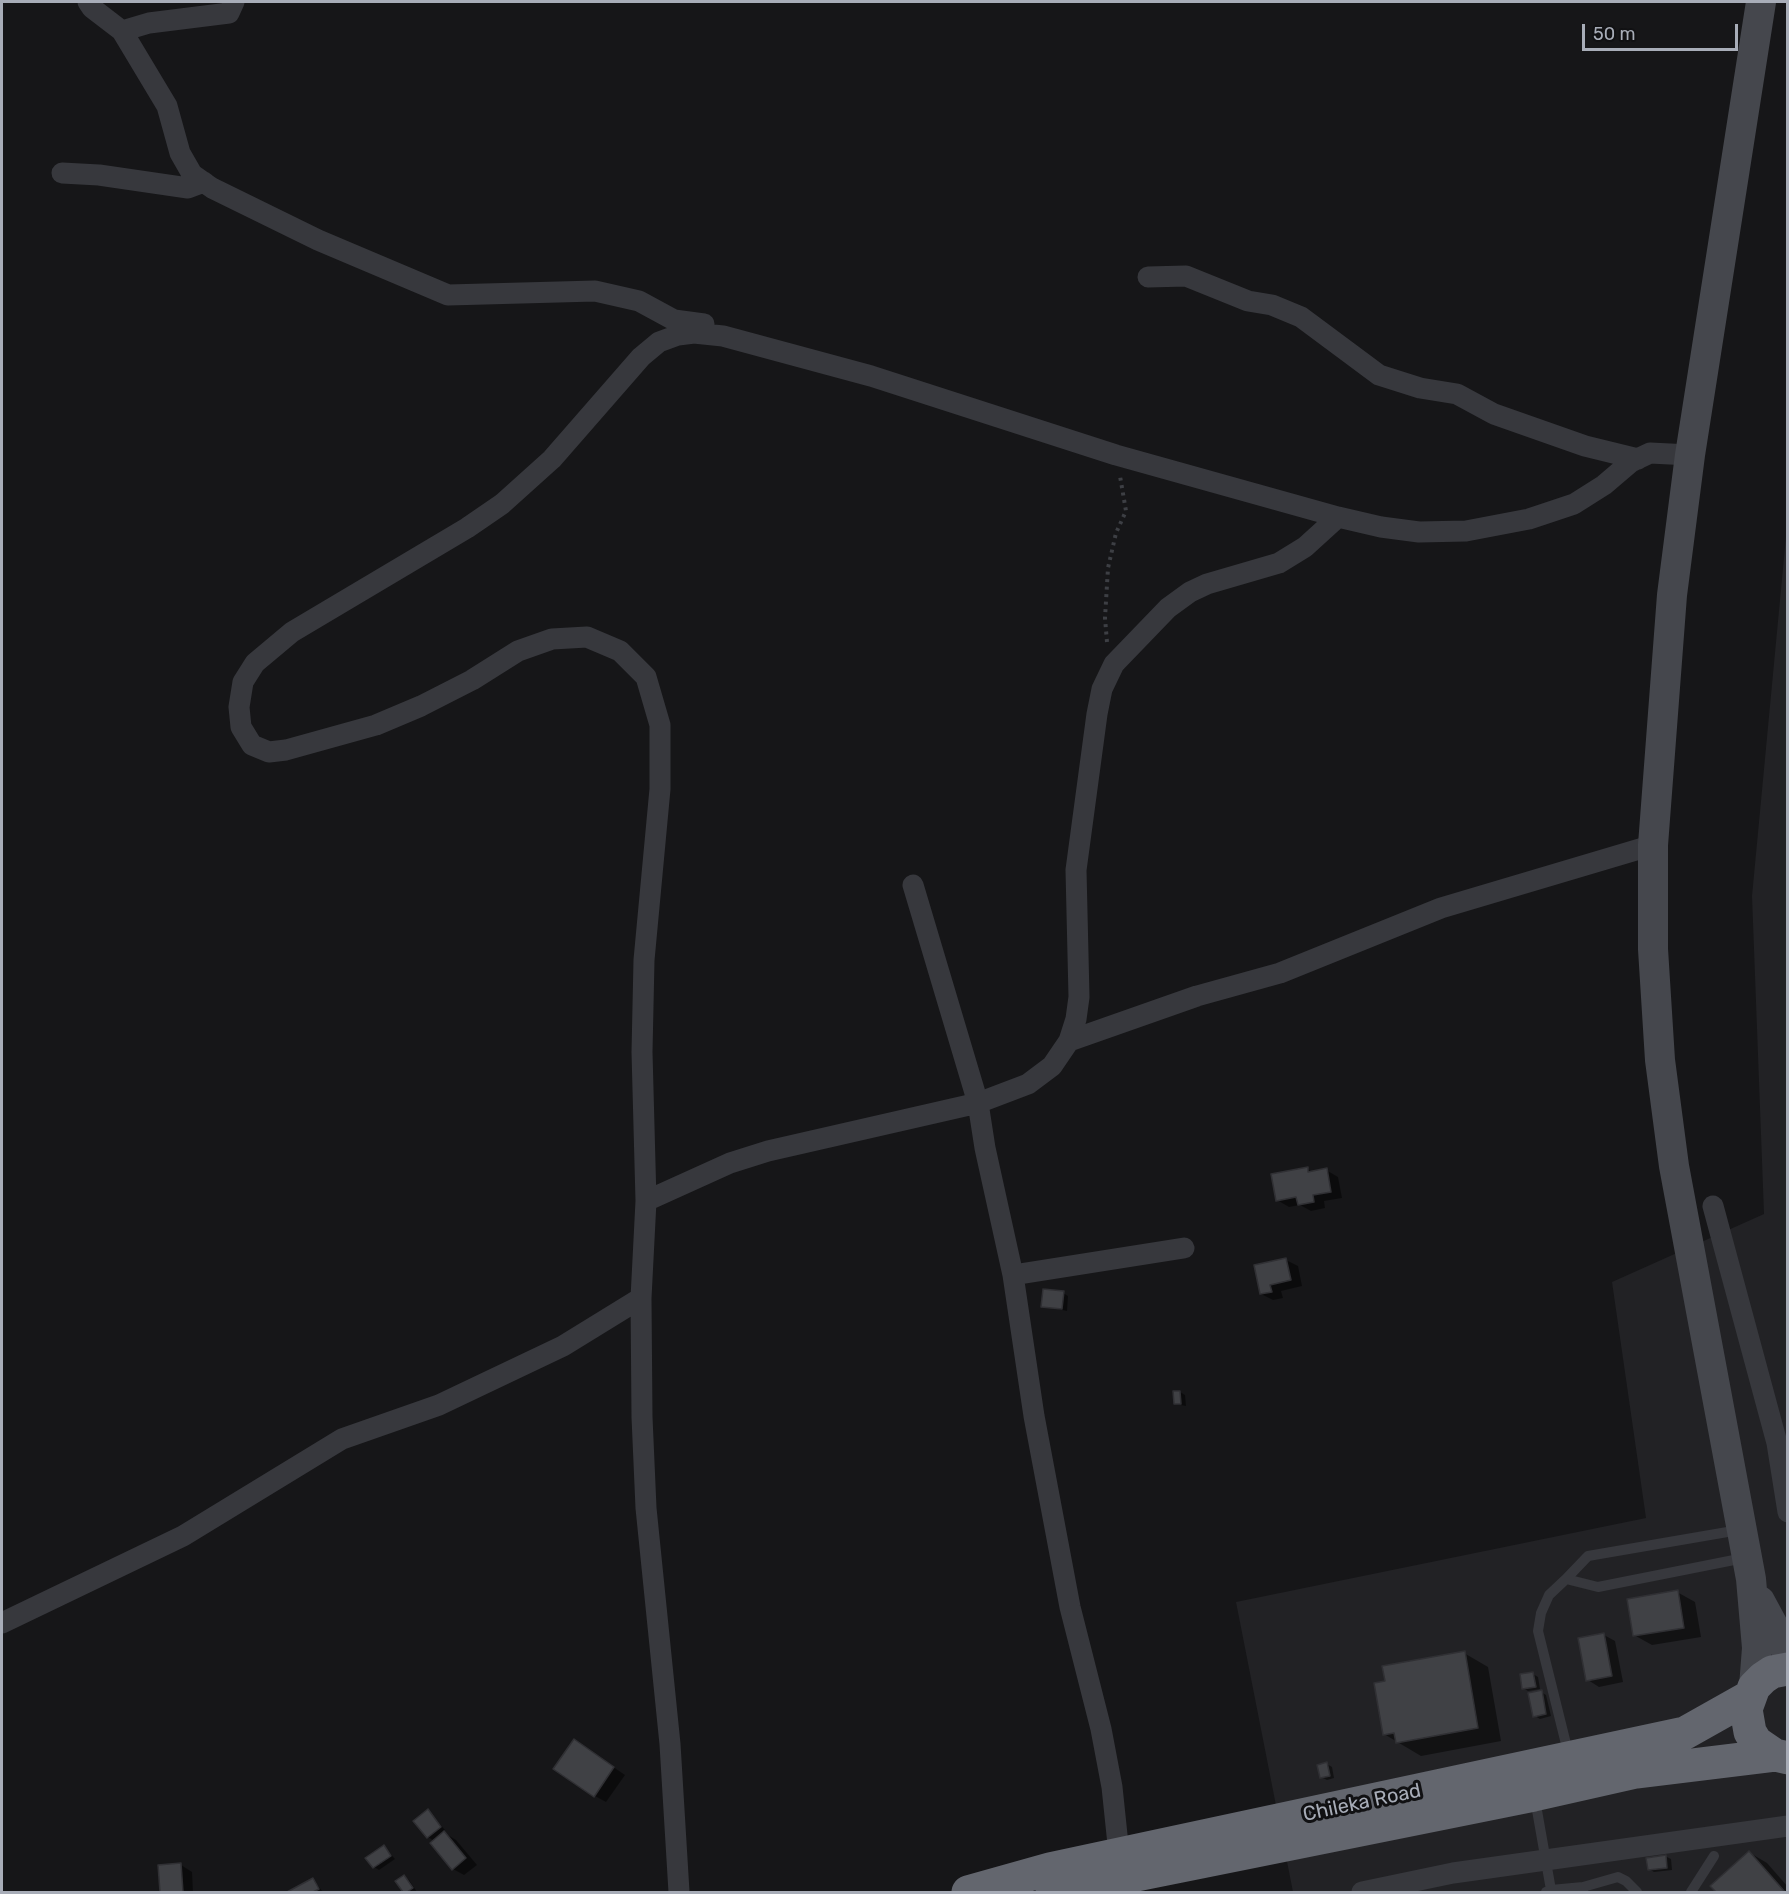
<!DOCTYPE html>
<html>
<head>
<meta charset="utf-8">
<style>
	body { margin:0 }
	#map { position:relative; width:1789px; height:1894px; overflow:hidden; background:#161618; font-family:Rubik,sans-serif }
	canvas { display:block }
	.frame { position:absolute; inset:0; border:3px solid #a8adb8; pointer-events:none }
	.scale { position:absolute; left:1582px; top:24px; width:156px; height:27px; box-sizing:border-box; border:3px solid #a8adb8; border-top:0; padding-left:8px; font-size:18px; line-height:21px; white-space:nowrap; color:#a8adb8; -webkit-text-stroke:4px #111113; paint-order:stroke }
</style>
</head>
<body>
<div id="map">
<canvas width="1789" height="1894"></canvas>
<div class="frame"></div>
<div class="scale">50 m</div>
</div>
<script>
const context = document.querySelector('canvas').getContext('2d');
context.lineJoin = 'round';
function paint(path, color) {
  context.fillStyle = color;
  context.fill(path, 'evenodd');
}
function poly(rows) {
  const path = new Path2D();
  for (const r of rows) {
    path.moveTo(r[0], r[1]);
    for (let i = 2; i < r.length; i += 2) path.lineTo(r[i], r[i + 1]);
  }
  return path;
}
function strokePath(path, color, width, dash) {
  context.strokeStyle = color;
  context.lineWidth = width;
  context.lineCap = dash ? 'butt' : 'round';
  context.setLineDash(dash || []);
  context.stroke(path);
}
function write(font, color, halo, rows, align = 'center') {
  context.font = font + ' Rubik,sans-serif';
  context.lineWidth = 6;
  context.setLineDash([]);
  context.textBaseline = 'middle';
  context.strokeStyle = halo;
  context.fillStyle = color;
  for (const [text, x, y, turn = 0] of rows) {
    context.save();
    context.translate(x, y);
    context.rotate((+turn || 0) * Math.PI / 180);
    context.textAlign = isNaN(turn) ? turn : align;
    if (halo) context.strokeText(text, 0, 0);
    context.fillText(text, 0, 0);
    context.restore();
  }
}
paint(poly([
	[1787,526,1787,1892,1293,1892,1236,1602,1646,1518,1612,1282,1764,1214,1752,896]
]), '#222225');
paint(poly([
	[1307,1169,1313,1172,1326,1170,1338,1177,1342,1198,1324,1201,1325,1208,1311,1211,1300,1205,1289,1207,1277,1200],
	[1286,1260,1298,1266,1302,1286,1281,1291,1283,1298,1273,1300,1261,1294],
	[1063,1293,1068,1296,1067,1311,1043,1306],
	[1180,1392,1185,1395,1186,1406,1175,1404],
	[1677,1592,1695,1602,1701,1637,1652,1645,1634,1635],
	[1604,1635,1615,1641,1623,1682,1599,1687,1588,1680],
	[1464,1653,1488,1667,1501,1741,1421,1756,1384,1734,1387,1682],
	[1533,1674,1538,1677,1540,1689,1528,1691,1523,1688],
	[1541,1692,1546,1695,1551,1716,1540,1719,1535,1716],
	[575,1741,625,1775,606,1802,595,1796],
	[1327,1764,1332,1767,1334,1778,1327,1780,1321,1777],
	[428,1811,445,1830,443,1832,456,1840,477,1865,464,1875,453,1869,434,1841,428,1837],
	[384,1847,395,1859,379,1870,374,1867],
	[1750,1853,1767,1863,1788,1887,1788,1892,1718,1892,1712,1886],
	[1665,1856,1671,1859,1672,1870,1654,1872,1649,1869],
	[181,1865,192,1872,193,1892,161,1892,160,1866],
	[404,1877,409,1880,417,1892,405,1892,397,1881],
	[313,1880,323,1892,290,1892]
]), '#0007');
const building = poly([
	[1308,1167,1308,1172,1327,1168,1331,1192,1313,1195,1314,1202,1298,1205,1296,1197,1276,1201,1271,1174,1308,1167],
	[1286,1258,1291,1280,1270,1285,1272,1292,1260,1294,1254,1265,1286,1258],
	[1043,1289,1064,1291,1062,1309,1041,1307,1043,1289],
	[1173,1391,1180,1391,1181,1404,1174,1404,1173,1391],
	[1678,1590,1684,1628,1633,1636,1627,1599,1678,1590],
	[1604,1633,1612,1676,1586,1681,1578,1638,1604,1633],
	[1465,1651,1478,1728,1396,1743,1394,1733,1383,1735,1374,1683,1385,1681,1382,1666,1465,1651],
	[1533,1672,1536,1687,1522,1689,1520,1674,1533,1672],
	[1542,1690,1546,1714,1533,1717,1528,1693,1542,1690],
	[574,1739,614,1767,594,1797,553,1769,574,1739],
	[1327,1762,1330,1776,1320,1778,1317,1765,1327,1762],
	[428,1809,441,1827,427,1838,413,1821,428,1809],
	[444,1831,466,1858,452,1870,430,1843,444,1831],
	[384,1845,391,1856,373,1868,365,1858,384,1845],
	[1749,1851,1785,1892,1716,1892,1710,1886,1749,1851],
	[1666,1855,1667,1868,1648,1870,1646,1858,1666,1855],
	[181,1863,183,1892,160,1892,158,1865,181,1863],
	[404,1875,413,1888,407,1892,403,1892,395,1881,404,1875],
	[313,1878,319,1889,313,1892,287,1892,313,1878]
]);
paint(building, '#404145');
strokePath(building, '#303034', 1.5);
strokePath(poly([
	[1107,642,1105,618,1108,568,1116,533,1126,511,1120,476]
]), '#3d3f44', 4, [3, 4.5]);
strokePath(poly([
	[1566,1579,1588,1556,1739,1530],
	[1569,1756,1538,1631,1541,1613,1549,1595,1566,1579,1598,1587,1744,1558],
	[1535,1799,1551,1890,1546,1892],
	[1583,1887,1618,1877,1626,1881,1637,1892],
	[1551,1890,1583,1887,1583,1892],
	[1691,1892,1714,1856]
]), '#37383d', 10);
strokePath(poly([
	[88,2,92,8,122,31,167,106,180,153,192,174,212,188,318,240,448,295,595,291,639,301,674,320,704,324],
	[122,31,149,23,229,13,234,2],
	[62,173,99,175,188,188,204,182],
	[1148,277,1186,276,1248,301,1272,305,1301,317,1379,375,1420,388,1457,394,1494,414,1585,446,1638,459],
	[913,885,978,1103,985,1148,1013,1275,1034,1416,1070,1607,1101,1729,1112,1787,1119,1854],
	[1069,1041,1197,996,1280,973,1441,908,1653,845],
	[646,1201,730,1163,768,1151,978,1103,1028,1084,1052,1066,1069,1041,1076,1019,1079,997,1076,870,1097,714,1102,689,1114,664,1168,608,1190,592,1207,584,1279,563,1305,547,1338,517],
	[1713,1206,1777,1443,1788,1512],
	[1013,1275,1184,1248],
	[2,1623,183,1536,342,1439,439,1405,563,1346,641,1298],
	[679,1892,670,1744,646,1508,642,1417,641,1298,646,1201,642,1052,644,960,660,789,660,725,646,677,620,651,587,637,552,639,518,651,472,680,421,706,376,725,286,750,269,752,252,745,241,727,239,707,243,682,255,663,292,632,467,528,502,504,552,459,641,357,659,342,678,335,694,333,723,336,871,376,1116,455,1338,517,1381,527,1419,532,1466,531,1529,519,1574,504,1604,485,1631,462,1650,453,1690,455],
	[1362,1892,1453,1873,1788,1826]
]), '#37383d', 21);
strokePath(poly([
	[1760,1601,1788,1653],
	[1754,1687,1757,1648,1751,1579,1674,1166,1660,1060,1653,949,1653,845,1672,595,1690,455,1761,2]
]), '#45474d', 30);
strokePath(poly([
	[1788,1669,1772,1672,1763,1678,1754,1687,1746,1709,1750,1732,1756,1742,1775,1755,1788,1758],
	[968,1892,1050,1869,1685,1733,1749,1697],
	[1052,1892,1534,1795,1636,1772,1775,1755]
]), '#63666e', 33);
write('20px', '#a8adb8', '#111113', [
	["Chileka Road",1362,1803,-12]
]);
</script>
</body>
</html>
